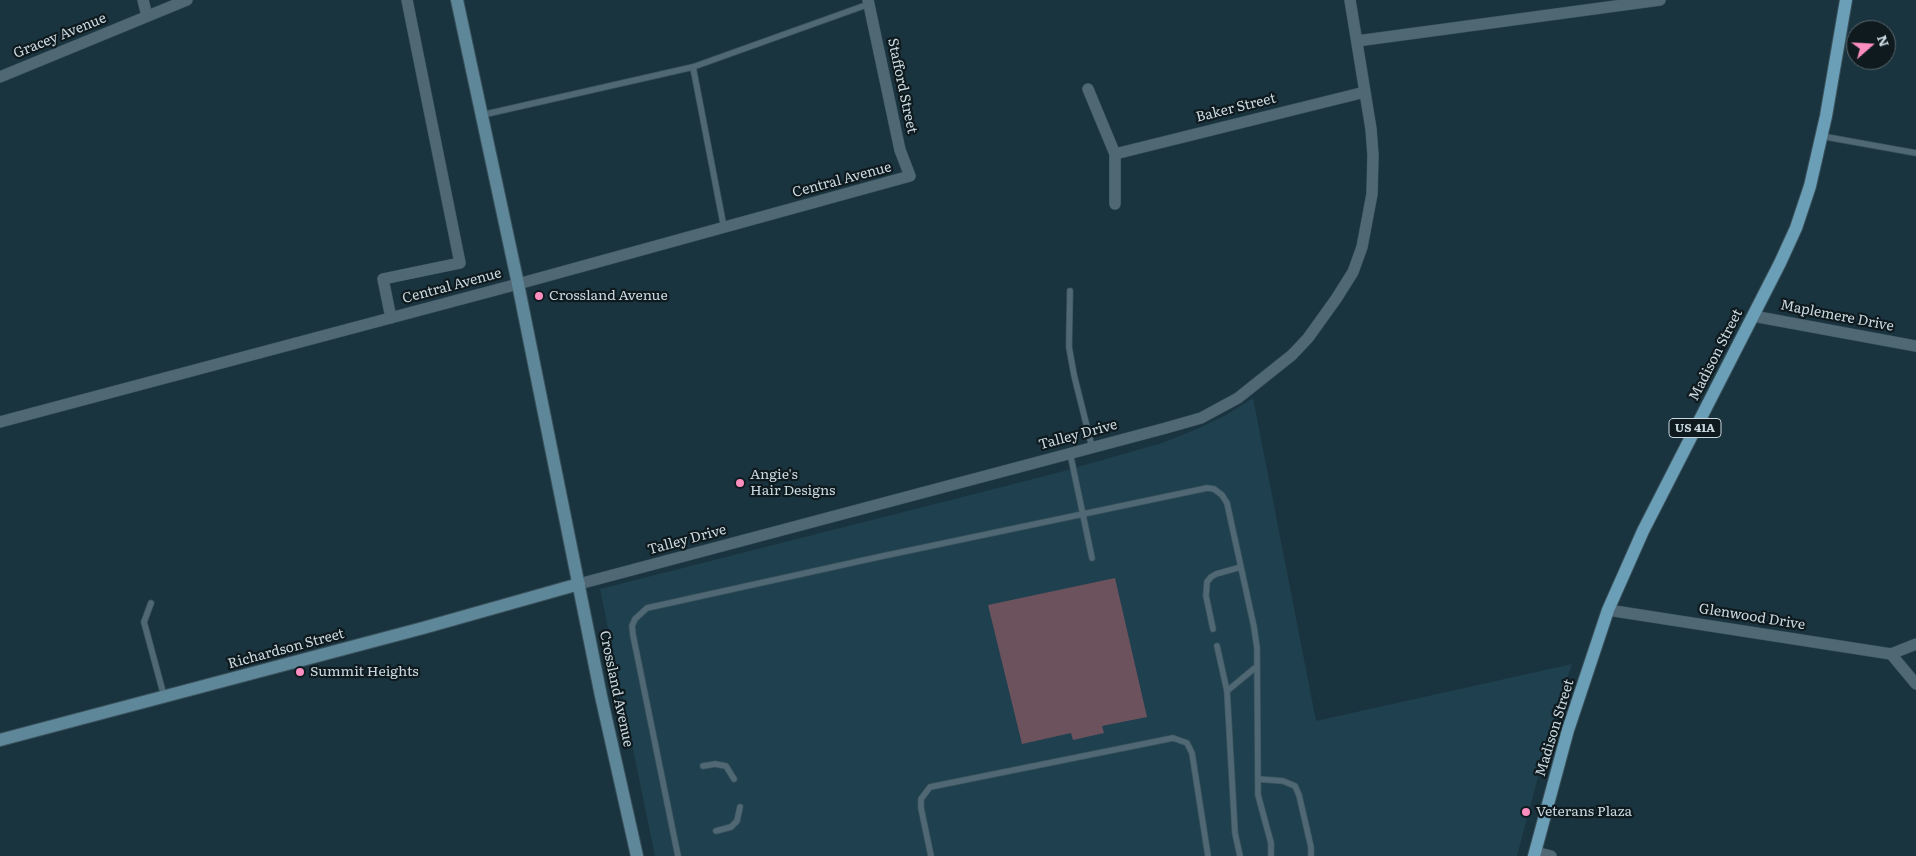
<!DOCTYPE html>
<html>
<head>
<meta charset="utf-8">
<style>
	body { margin:0 }
	#map { position:relative; width:1916px; height:856px; overflow:hidden; background:#1a343f; font-family:Literata,serif }
	canvas { display:block }
	.north { position:absolute; left:1846px; top:20px; width:50px; height:50px; box-sizing:border-box; background:#0f1a1f; border:1px solid #59666c; border-radius:50%; rotate:71deg; font-size:14px; font-weight:700; line-height:20px; text-align:center; color:#c9d8df }
	.north::after { content:''; display:block; margin:auto; width:18px; height:22px; background:#fd8ec0; clip-path:polygon(50% 0,100% 100%,50% 72%,0 100%) }
</style>
</head>
<body>
<div id="map">
<canvas width="1916" height="856"></canvas>
<div class="north">N</div>
</div>
<script>
const context = document.querySelector('canvas').getContext('2d');
context.lineJoin = 'round';
function paint(path, color) {
  context.fillStyle = color;
  context.fill(path, 'evenodd');
}
function poly(rows) {
  const path = new Path2D();
  for (const r of rows) {
    path.moveTo(r[0], r[1]);
    for (let i = 2; i < r.length; i += 2) path.lineTo(r[i], r[i + 1]);
  }
  return path;
}
function strokePath(path, color, width, dash) {
  context.strokeStyle = color;
  context.lineWidth = width;
  context.lineCap = dash ? 'butt' : 'round';
  context.setLineDash(dash || []);
  context.stroke(path);
}
function write(font, color, halo, rows, align = 'center') {
  context.font = font + ' Literata,serif';
  context.lineWidth = 4.5;
  context.setLineDash([]);
  context.textBaseline = 'middle';
  context.strokeStyle = halo;
  context.fillStyle = color;
  for (const [text, x, y, turn = 0] of rows) {
    context.save();
    context.translate(x, y);
    context.rotate((+turn || 0) * Math.PI / 180);
    context.textAlign = isNaN(turn) ? turn : align;
    if (halo) context.strokeText(text, 0, 0);
    context.fillText(text, 0, 0);
    context.restore();
  }
}
paint(poly([
	[1253,398,1316,721,1572,664,1552,724,1517,856,655,856,600,589,1057,473,1162,443,1197,429,1226,415]
]), '#1f404f');
paint(poly([
	[1115,578,1147,717,1102,726,1104,733,1073,740,1071,733,1022,744,988,605]
]), '#6c525c');
const lane = poly([
	[693,67,724,228],
	[482,115,693,67,869,4],
	[1821,136,1916,153],
	[1070,291,1069,347,1074,375,1092,447],
	[1070,453,1092,558],
	[151,603,144,622,164,696],
	[1213,629,1206,596,1207,582,1211,577,1216,574,1241,567],
	[1217,646,1227,691,1235,833,1240,856],
	[1227,691,1256,667],
	[703,766,715,764,726,766,734,779],
	[1258,779,1283,781,1295,786,1299,795,1311,847,1311,856],
	[716,831,731,827,737,821,740,807],
	[678,856,633,635,632,626,635,619,647,608,883,556,1207,488,1214,489,1222,495,1227,503,1254,627,1257,648,1258,795,1271,843,1271,856],
	[931,856,921,808,921,799,930,787,1173,738,1187,743,1192,753,1208,856]
]);
const street = poly([
	[143,0,147,16],
	[1357,41,1660,0],
	[0,77,187,0],
	[1088,89,1115,154,1115,204],
	[1115,154,1365,92],
	[1753,316,1916,346],
	[391,318,383,279,460,263,407,0],
	[0,422,518,284,910,176,900,150,868,0],
	[579,584,1166,428,1201,418,1238,398,1292,355,1308,338,1336,299,1353,272,1362,247,1372,194,1373,155,1371,129,1350,0],
	[1608,610,1891,654],
	[1891,654,1916,684],
	[1891,654,1916,644],
	[1535,852,1551,856]
]);
const secondary = poly([
	[457,0,518,284,601,696,637,856],
	[0,740,423,628,579,584]
]);
const primary = poly([
	[1534,856,1568,730,1608,610,1643,531,1780,263,1796,228,1810,186,1826,116,1846,0]
]);
strokePath(lane, '#3a525c', 7);
strokePath(street, '#3a525c', 12);
strokePath(secondary, '#3a525c', 14);
strokePath(primary, '#3a525c', 14);
strokePath(lane, '#4f6874', 5.5);
strokePath(street, '#4f6874', 11);
strokePath(secondary, '#5e879a', 12);
strokePath(primary, '#6a9fb7', 12);
for (const [x, y, r, color] of [
	[539,296,5,"#fd8ec0"],
	[740,483,5,"#fd8ec0"],
	[300,672,5,"#fd8ec0"],
	[1526,812,5,"#fd8ec0"]
]) {
  const dot = new Path2D();
  dot.arc(x, y, r, 0, 2 * Math.PI);
  context.fillStyle = color;
  context.fill(dot);
  strokePath(dot, '#0f1a1f', 2);
}
for (const [x, y, w] of [
	[1695,428,52]
]) {
  const box = new Path2D();
  box.roundRect(x - w / 2, y - 9.5, w, 19, 4);
  context.fillStyle = '#0f1a1f';
  context.fill(box);
  strokePath(box, '#c9d8df', 1);
}
write('bold 12px', '#c9d8df', null, [
	["US 41A",1695,428]
]);
write('14px', '#c9d8df', '#0f1a1f', [
	["Gracey Avenue",60,36,-22],
	["Stafford Street",902,86,78],
	["Baker Street",1236,108,-14],
	["Central Avenue",842,180,-15],
	["Central Avenue",452,286,-15],
	["Maplemere Drive",1837,316,11],
	["Madison Street",1716,355,-63],
	["Talley Drive",1078,435,-15],
	["Talley Drive",687,540,-15],
	["Glenwood Drive",1752,617,9],
	["Richardson Street",286,649,-15],
	["Crossland Avenue",616,689,78],
	["Madison Street",1555,728,-73]
]);
write('14px', '#c9d8df', '#0f1a1f', [
	["Crossland Avenue",549,296],
	["Angie's",750,475],
	["Hair Designs",750,491],
	["Summit Heights",310,672],
	["Veterans Plaza",1536,812]
], 'left');
</script>
</body>
</html>
